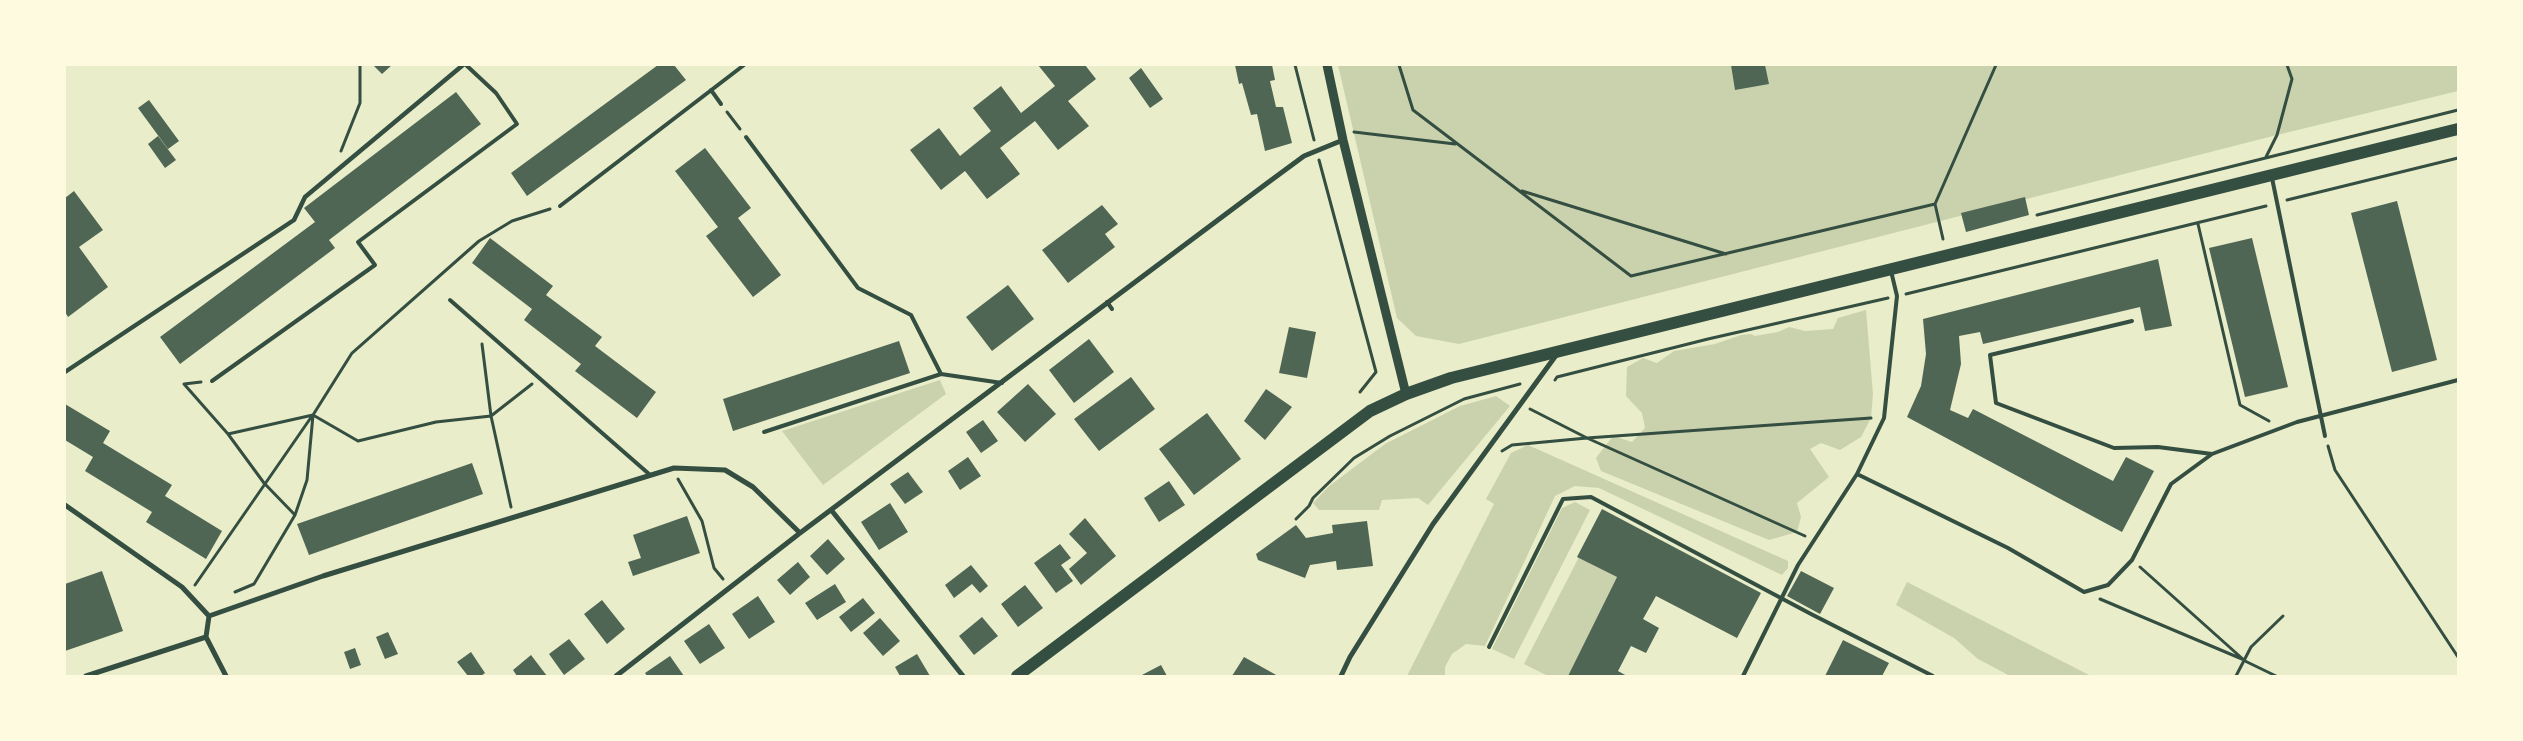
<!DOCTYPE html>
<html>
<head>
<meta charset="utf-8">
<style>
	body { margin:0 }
	#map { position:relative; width:2523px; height:741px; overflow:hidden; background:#e9edc9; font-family:"IBM Plex Serif",serif }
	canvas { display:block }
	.frame { position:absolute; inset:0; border:66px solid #fefae0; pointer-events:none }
</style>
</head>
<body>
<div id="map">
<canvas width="2523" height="741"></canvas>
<div class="frame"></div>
</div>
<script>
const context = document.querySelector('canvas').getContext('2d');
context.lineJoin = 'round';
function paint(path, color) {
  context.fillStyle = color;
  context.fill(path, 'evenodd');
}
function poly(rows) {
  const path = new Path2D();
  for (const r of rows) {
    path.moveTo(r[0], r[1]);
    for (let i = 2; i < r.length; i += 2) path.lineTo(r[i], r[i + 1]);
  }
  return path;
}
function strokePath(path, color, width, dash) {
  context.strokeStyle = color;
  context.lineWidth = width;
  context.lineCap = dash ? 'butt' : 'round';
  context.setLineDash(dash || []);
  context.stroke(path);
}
paint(poly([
	[1338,65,2458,65,2458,91,2277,135,1459,344,1416,336,1397,318],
	[1866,310,1873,394,1871,418,1861,437,1840,450,1821,443,1810,449,1829,477,1797,503,1801,517,1797,532,1769,540,1601,471,1596,458,1613,436,1632,442,1645,428,1642,413,1626,396,1627,367,1643,358,1657,363,1674,351,1715,344,1741,335,1751,334,1755,336,1778,332,1789,327,1805,331,1833,329,1838,318],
	[940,380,946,394,823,485,782,431],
	[1496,396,1510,406,1428,505,1418,498,1382,500,1379,510,1319,510,1313,503,1328,487,1385,444,1460,406],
	[1528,445,1788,561,1788,568,1782,575,1599,488,1575,486,1555,496,1485,646,1466,644,1452,654,1445,667,1445,676,1407,676,1494,504,1486,499,1511,453],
	[1575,502,1590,510,1514,659,1492,649,1562,508],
	[1579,557,1617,577,1568,676,1548,676,1524,664],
	[1907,582,2091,676,2010,676,1978,659,1954,638,1896,605]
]), '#cad2ad');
paint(poly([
	[373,65,392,65,382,74],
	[658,65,674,65,686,80,527,196,511,173],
	[1038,65,1085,65,1096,79,1068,101,1089,126,1058,150,1035,121,1000,148,1020,174,987,199,965,171,941,190,910,150,939,128,960,156,991,131,973,108,1001,86,1021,113,1055,86],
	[1235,65,1272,65,1275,80,1270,81,1276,107,1283,107,1292,143,1265,151,1257,114,1251,115,1242,83,1239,84],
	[1731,65,1765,65,1769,84,1735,90],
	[1141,68,1163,99,1150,108,1129,78],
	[456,92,481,124,329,240,335,248,180,364,160,337,315,222,304,208],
	[149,100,179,141,168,149,138,108],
	[158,136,176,160,165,168,148,144],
	[705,148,751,208,738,218,781,275,753,297,706,236,718,227,675,171],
	[74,191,103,230,79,247,108,287,68,317,65,312,65,198],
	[2025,197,2029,215,1966,232,1961,213],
	[2397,201,2437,360,2392,372,2351,213],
	[1102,205,1118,224,1105,234,1115,247,1068,283,1042,250],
	[490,238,553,286,546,295,602,337,595,346,656,392,637,418,575,371,581,364,524,320,532,309,472,263],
	[2252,238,2288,387,2245,397,2209,248],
	[2158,259,2172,326,2145,331,2140,307,1983,344,1980,332,1959,336,1961,364,1950,410,1968,418,1973,409,2113,481,2126,457,2154,471,2122,532,1907,417,1921,386,1926,354,1923,319],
	[1008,285,1034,319,992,351,966,317],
	[1289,327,1316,332,1307,378,1279,373],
	[1089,339,1114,372,1074,403,1049,370],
	[899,341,910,373,733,431,723,399],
	[1131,377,1155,409,1099,451,1074,419],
	[1028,384,1056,414,1025,442,997,412],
	[1266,389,1292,407,1265,440,1244,421],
	[65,404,110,431,103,443,172,485,165,496,222,531,206,559,146,522,152,512,85,471,93,457,65,440],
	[1207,413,1241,459,1194,495,1159,449],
	[983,420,998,441,981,453,966,432],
	[968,457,981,476,960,490,948,471],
	[472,463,483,494,309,555,297,524],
	[908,472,923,492,905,504,890,484],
	[1169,481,1185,505,1159,522,1144,498],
	[890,503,908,532,879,550,861,522],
	[1602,509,1761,593,1737,638,1656,596,1643,619,1659,628,1646,653,1631,646,1618,671,1627,676,1568,676,1617,577,1577,557],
	[687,516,700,553,633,576,628,562,641,558,633,535],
	[1085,518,1116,556,1081,585,1069,569,1087,553,1069,534],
	[1367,521,1373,566,1337,570,1336,561,1310,565,1305,578,1258,560,1256,554,1296,525,1306,538,1333,533,1332,525],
	[828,539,845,559,827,575,810,556],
	[1060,544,1071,558,1061,565,1073,581,1056,593,1034,563],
	[798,562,810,577,790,595,777,580],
	[971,565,988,586,980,593,972,584,954,598,945,585],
	[102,571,123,631,65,651,65,584],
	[1801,571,1834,588,1820,614,1787,596],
	[835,584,846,602,817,620,805,603],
	[1025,585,1043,608,1018,627,1001,604],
	[758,596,775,622,749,639,732,614],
	[863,598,875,613,851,632,839,617],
	[602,600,625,629,607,644,584,614],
	[982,617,998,636,974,655,959,636],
	[880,618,900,641,883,656,863,633],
	[709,624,725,648,700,664,684,641],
	[388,632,398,654,385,659,376,637],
	[569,639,585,659,564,675,549,654],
	[1843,640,1889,663,1882,676,1825,676],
	[355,648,361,665,350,669,344,652],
	[471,652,485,673,481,676,468,676,457,662],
	[917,654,930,676,900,676,895,667],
	[531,655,547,676,517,676,513,670],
	[670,656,684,676,647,676,645,673],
	[1244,657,1278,676,1232,676],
	[1161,665,1167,676,1140,676]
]), '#4f6655');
strokePath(poly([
	[1295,65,1314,140],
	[1399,65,1413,110,1631,276,1935,204],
	[727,112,740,129],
	[1354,132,1455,144],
	[341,151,360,103,360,65],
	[2266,157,2277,135,2292,79,2287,65],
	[1319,160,1376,372,1360,392],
	[1522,191,1726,254],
	[2287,200,2458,158],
	[2037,215,2458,110],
	[2198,224,2240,405,2269,421],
	[1943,239,1935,204,1996,65],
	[1906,294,2266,206],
	[482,344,491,416,511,507],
	[1555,380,1557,377,1708,339,1888,298],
	[201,382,184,384,228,434,264,483,295,515],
	[1530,409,1587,438,1805,536],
	[228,434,313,415,358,441,436,422,491,416,532,384],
	[2328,446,2335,470,2458,657],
	[1502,451,1512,445,1587,438,1871,418],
	[678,479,702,521,714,568,723,579],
	[1296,519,1309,506,1313,498,1354,458,1390,436,1464,399,1520,384],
	[2140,567,2245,661,2276,676],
	[195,585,312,416],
	[235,592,254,584,295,515,307,480,313,415,352,353,479,241,512,221,550,209],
	[2100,599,2242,659],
	[2236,676,2251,647,2283,616]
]), '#344e41', 3);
strokePath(poly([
	[711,90,721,104],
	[746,137,858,288,911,315,941,374],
	[2272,178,2325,436],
	[560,206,744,65],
	[450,300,649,474],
	[1107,302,1112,309],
	[2132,321,1990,355,1996,403,2114,448,2158,447,2212,454],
	[212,381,375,265,358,242,517,124,496,93,466,65],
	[764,432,941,374,1002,383],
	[1857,474,2008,548,2084,592,2108,585,2132,560,2171,484,2212,454,2297,422,2458,380],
	[1489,647,1563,499,1591,497,1811,614,1933,676],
	[1743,676,1798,565,1857,474,1884,418,1897,296,1891,271]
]), '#344e41', 4);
strokePath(poly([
	[65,372,294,220,305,197,463,65]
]), '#344e41', 4.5);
strokePath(poly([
	[65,505,182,587,209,616],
	[832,511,963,676],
	[209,616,323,576,674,468,725,470,753,487,800,533],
	[206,637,226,676],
	[86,676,206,637,209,616],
	[616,676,800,533,1266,184,1304,156,1343,140],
	[1341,676,1350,657,1433,524,1557,354]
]), '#344e41', 5);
strokePath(poly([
	[1327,65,1343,140,1406,394]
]), '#344e41', 9);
strokePath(poly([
	[1017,676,1350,426,1370,411,1406,394,1451,378,2458,129]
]), '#344e41', 12);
</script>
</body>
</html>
